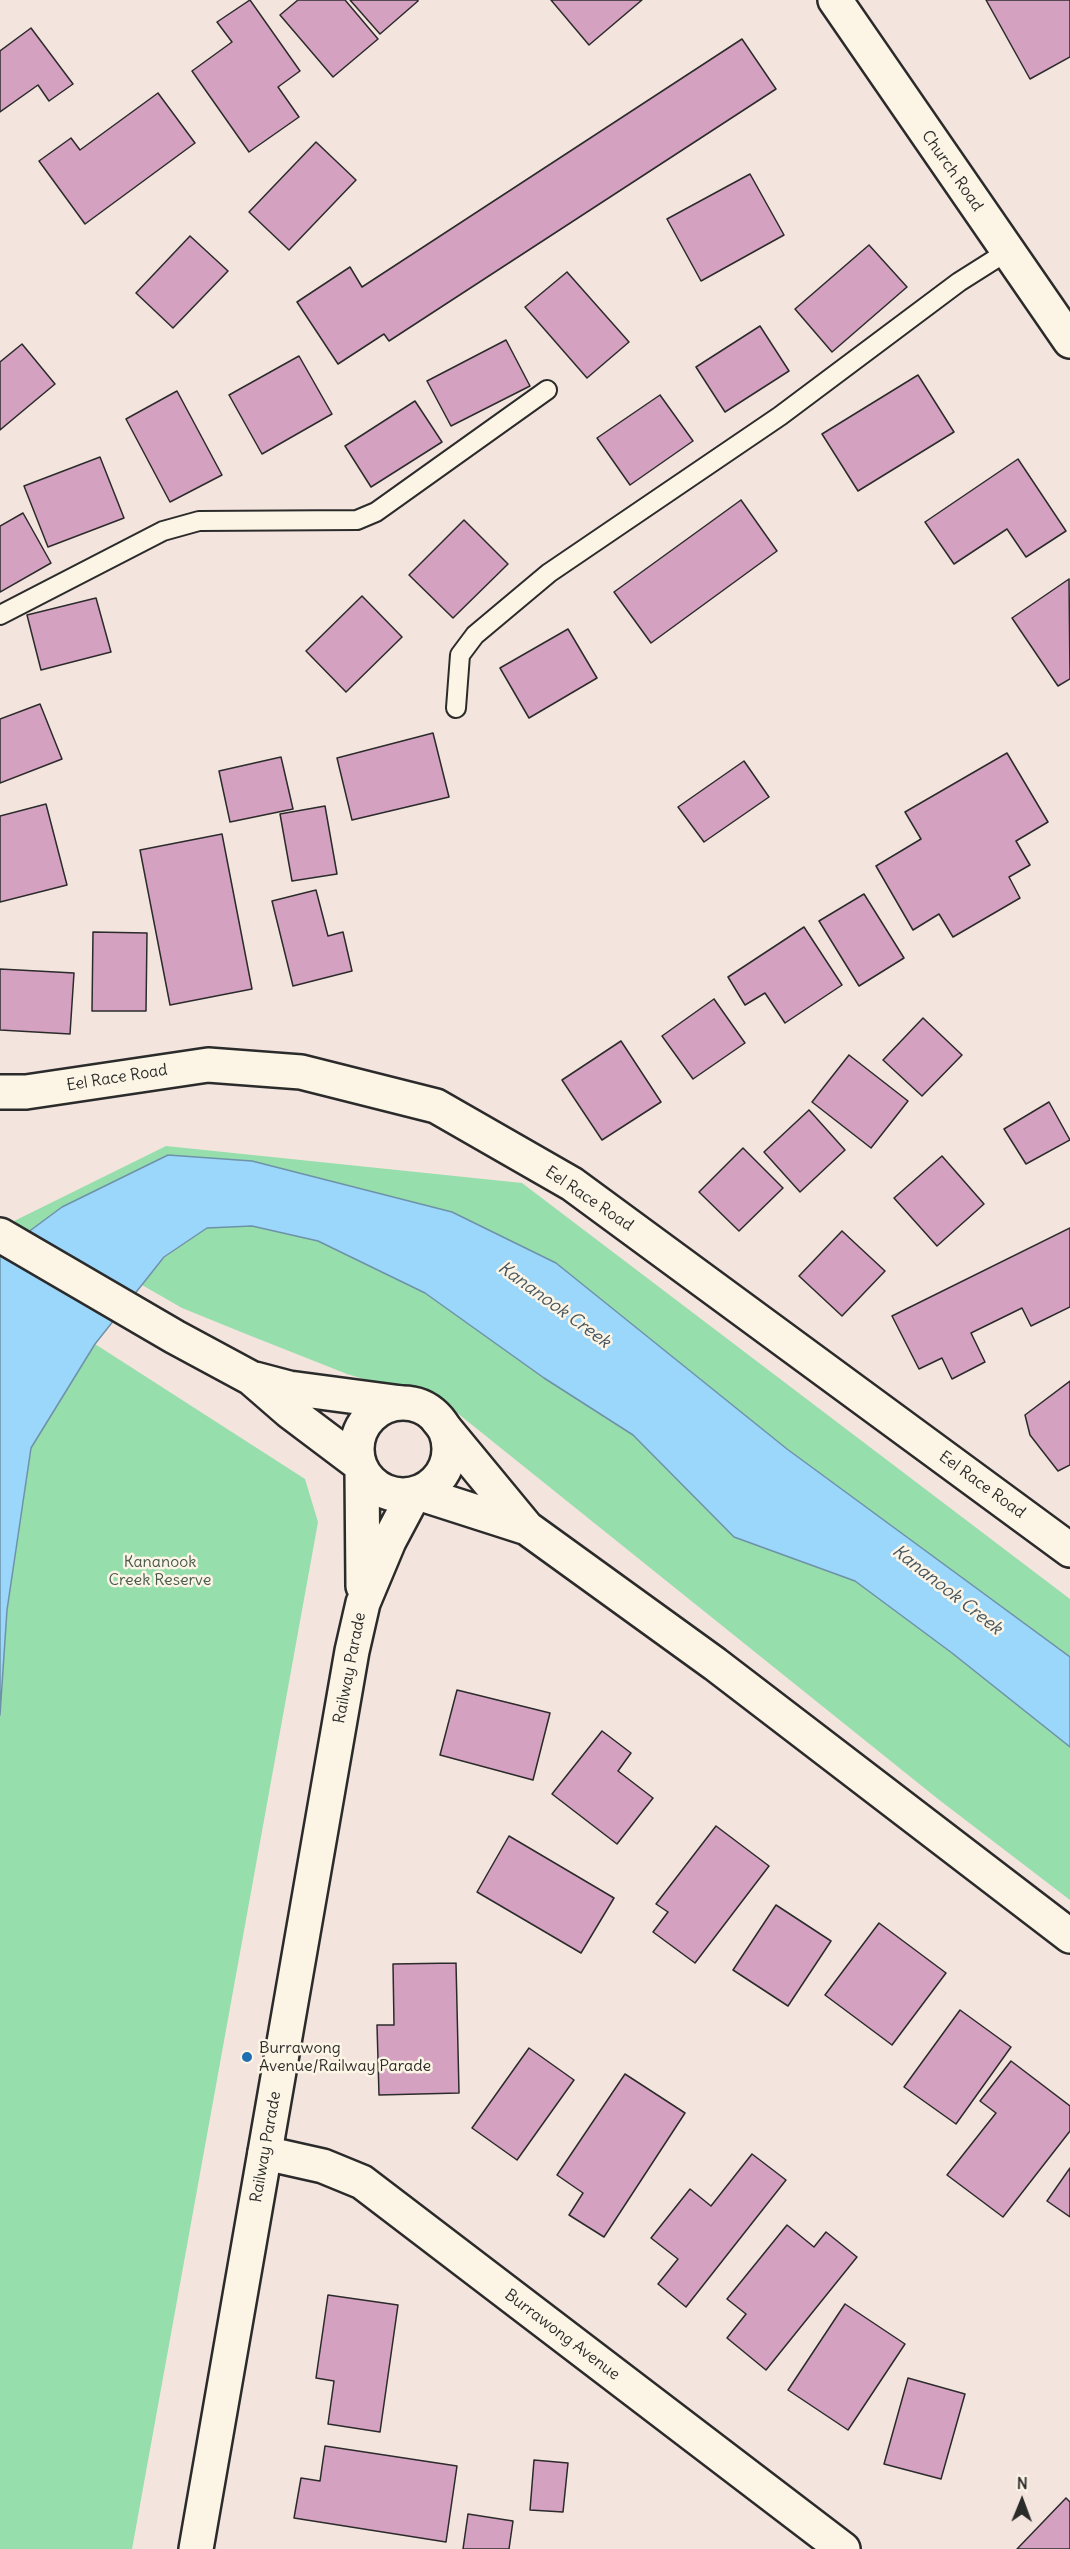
<!DOCTYPE html>
<html>
<head>
<meta charset="utf-8">
<style>
	body { margin:0 }
	#map { position:relative; width:1070px; height:2549px; overflow:hidden; background:#f4e4de; font-family:Delius,sans-serif }
	canvas { display:block }
	.north { position:absolute; left:992px; top:2471px; width:60px; height:60px; -webkit-text-stroke:4px #fcf5e5; paint-order:stroke; rotate:1deg; font-size:16px; font-weight:700; line-height:24px; text-align:center; color:#2b2b2b }
	.north::after { content:''; display:block; margin:auto; width:21px; height:27px; background:#2b2b2b; clip-path:polygon(50% 0,100% 100%,50% 72%,0 100%) }
</style>
</head>
<body>
<div id="map">
<canvas width="1070" height="2549"></canvas>
<div class="north">N</div>
</div>
<script>
const context = document.querySelector('canvas').getContext('2d');
context.lineJoin = 'round';
function paint(path, color) {
  context.fillStyle = color;
  context.fill(path, 'evenodd');
}
function poly(rows) {
  const path = new Path2D();
  for (const r of rows) {
    if (r.length === 3) {
      path.moveTo(r[0] + r[2], r[1]);
      path.arc(r[0], r[1], r[2], 0, 2 * Math.PI);
      continue;
    }
    path.moveTo(r[0], r[1]);
    for (let i = 2; i < r.length; i += 2) path.lineTo(r[i], r[i + 1]);
  }
  return path;
}
function strokePath(path, color, width, dash) {
  context.strokeStyle = color;
  context.lineWidth = width;
  context.lineCap = dash ? 'butt' : 'round';
  context.setLineDash(dash || []);
  context.stroke(path);
}
function write(font, color, halo, rows, align = 'center') {
  context.font = font + ' Delius,sans-serif';
  context.lineWidth = 5;
  context.setLineDash([]);
  context.textBaseline = 'middle';
  context.strokeStyle = halo;
  context.fillStyle = color;
  for (const [text, x, y, turn = 0] of rows) {
    context.save();
    context.translate(x, y);
    context.rotate((+turn || 0) * Math.PI / 180);
    context.textAlign = isNaN(turn) ? turn : align;
    if (halo) context.strokeText(text, 0, 0);
    context.fillText(text, 0, 0);
    context.restore();
  }
}
paint(poly([
	[166,1146,522,1183,1070,1599,1070,1657,787,1449,556,1263,252,1161,0,1253,0,1228],
	[251,1226,318,1241,425,1293,544,1378,633,1435,734,1537,855,1581,952,1653,1070,1747,1070,1900,938,1799,446,1404,347,1374,246,1334,182,1308,142,1285,165,1257,207,1228],
	[95,1344,305,1479,318,1522,132,2549,0,2549,0,1715,7,1610,31,1448]
]), '#96deac');
const water = poly([
	[168,1155,252,1161,452,1212,556,1263,787,1449,1070,1657,1070,1747,952,1653,855,1581,734,1537,633,1435,544,1378,425,1293,318,1241,252,1226,207,1228,164,1257,95,1344,31,1448,7,1610,0,1715,0,1253,62,1207,168,1155]
]);
paint(water, '#9bd6fb');
strokePath(water, '#6e92a8', 1.5);
const building = poly([
	[250,0,300,71,278,87,299,117,249,152,192,71,232,42,217,22,250,0],
	[298,0,345,0,378,39,333,77,280,15,298,0],
	[350,0,418,0,418,1,380,34,350,0],
	[551,0,642,0,589,45,551,0],
	[986,0,1070,0,1070,57,1030,79,986,0],
	[31,28,73,84,49,101,38,85,0,112,0,51,31,28],
	[742,39,776,89,389,341,384,334,338,364,297,302,350,267,362,287,742,39],
	[158,93,195,143,85,224,39,161,71,138,80,150,158,93],
	[316,142,356,180,289,250,249,212,316,142],
	[750,174,784,235,701,281,667,219,750,174],
	[190,236,228,271,173,328,136,293,190,236],
	[869,245,907,287,832,352,795,309,869,245],
	[567,272,629,342,587,378,525,307,567,272],
	[760,326,789,371,725,412,696,367,760,326],
	[506,340,530,386,451,426,427,381,506,340],
	[22,344,55,384,0,430,0,362,22,344],
	[299,356,332,414,262,454,229,395,299,356],
	[918,375,954,432,858,491,822,434,918,375],
	[177,391,222,475,170,502,126,419,177,391],
	[660,395,693,441,630,485,597,438,660,395],
	[415,401,442,442,371,487,345,446,415,401],
	[100,457,124,518,48,547,24,486,100,457],
	[1018,459,1066,531,1026,557,1007,529,954,564,925,522,1018,459],
	[741,500,777,551,651,643,614,592,741,500],
	[23,513,51,563,0,592,0,526,23,513],
	[464,520,508,564,453,618,409,575,464,520],
	[1069,579,1070,679,1058,686,1012,618,1069,579],
	[362,596,402,637,346,692,306,651,362,596],
	[96,598,111,652,41,670,27,615,96,598],
	[568,629,597,678,529,718,500,668,568,629],
	[40,704,62,759,0,783,0,719,40,704],
	[433,733,449,797,352,820,337,758,433,733],
	[1007,753,1048,822,1016,841,1030,865,1009,877,1020,898,953,937,939,914,913,930,876,866,921,839,905,812,1007,753],
	[281,757,293,809,230,822,219,771,281,757],
	[744,761,769,797,704,842,678,807,744,761],
	[46,804,67,885,0,902,0,816,46,804],
	[325,806,337,874,292,881,280,814,325,806],
	[222,834,252,989,170,1005,140,850,222,834],
	[316,890,328,936,343,932,352,971,293,986,272,901,316,890],
	[864,894,904,958,859,986,819,921,864,894],
	[804,927,842,985,785,1023,765,993,745,1005,728,977,804,927],
	[93,932,147,933,146,1011,92,1011,93,932],
	[0,969,74,973,70,1034,0,1030,0,969],
	[714,999,745,1043,693,1079,662,1036,714,999],
	[923,1018,962,1055,922,1096,883,1060,923,1018],
	[621,1041,661,1102,602,1140,562,1080,621,1041],
	[849,1055,908,1101,871,1148,812,1102,849,1055],
	[1049,1102,1070,1140,1026,1164,1004,1129,1049,1102],
	[809,1110,845,1150,800,1192,764,1152,809,1110],
	[743,1148,783,1188,739,1231,699,1192,743,1148],
	[942,1156,984,1204,937,1246,894,1198,942,1156],
	[1070,1228,1070,1307,1031,1326,1022,1308,971,1333,985,1362,952,1379,942,1358,919,1369,892,1316,1070,1228],
	[842,1231,885,1271,842,1316,799,1276,842,1231],
	[1070,1381,1070,1465,1058,1471,1030,1435,1025,1415,1070,1381],
	[457,1690,550,1713,533,1780,440,1755,457,1690],
	[602,1731,631,1753,618,1771,653,1798,617,1844,552,1794,602,1731],
	[716,1826,769,1866,695,1963,653,1932,668,1912,656,1904,716,1826],
	[509,1836,614,1898,581,1953,477,1892,509,1836],
	[776,1905,831,1941,788,2006,733,1970,776,1905],
	[879,1923,946,1973,892,2045,825,1995,879,1923],
	[456,1963,459,2093,379,2095,377,2025,394,2025,393,1964,456,1963],
	[960,2010,1011,2047,956,2124,904,2087,960,2010],
	[529,2048,574,2080,517,2160,472,2128,529,2048],
	[1011,2061,1070,2106,1070,2131,1003,2217,947,2175,996,2113,980,2101,1011,2061],
	[625,2074,685,2113,604,2237,569,2215,583,2193,557,2175,625,2074],
	[752,2154,786,2180,686,2307,658,2284,678,2259,651,2238,690,2189,711,2206,752,2154],
	[1070,2168,1070,2217,1047,2201,1070,2168],
	[787,2225,814,2247,826,2232,857,2257,766,2370,727,2338,746,2314,727,2299,787,2225],
	[328,2295,398,2305,380,2432,328,2424,334,2381,316,2378,328,2295],
	[845,2304,905,2344,848,2430,788,2390,845,2304],
	[908,2378,965,2394,941,2479,884,2464,908,2378],
	[325,2446,457,2466,446,2542,294,2518,301,2478,320,2481,325,2446],
	[534,2460,568,2463,563,2512,530,2510,534,2460],
	[1066,2498,1070,2502,1070,2549,1017,2549,1066,2498],
	[468,2514,513,2521,509,2549,463,2549,468,2514]
]);
paint(building, '#d4a2c0');
strokePath(building, '#2b2b2b', 1.5);
const service = poly([
	[0,615,163,531,199,521,357,520,376,512,547,390],
	[456,708,460,655,475,635,549,573,780,416,959,282,1008,251]
]);
const minor = poly([
	[835,0,1070,341],
	[0,1092,26,1092,208,1065,301,1072,436,1106,572,1184,1070,1550],
	[437,1419,527,1528,715,1664,1070,1936],
	[418,1493,527,1528],
	[265,2153,323,2166,362,2182,843,2549]
]);
const tertiary = poly([
	[0,1235,175,1337,251,1378,289,1411,358,1463],
	[255,1379,289,1388,402,1403],
	[403,1449,46],
	[362,1470,363,1586],
	[196,2549,352,1651,363,1603,389,1541,414,1494]
]);
strokePath(service, '#2b2b2b', 22);
strokePath(minor, '#2b2b2b', 38);
strokePath(tertiary, '#2b2b2b', 38);
strokePath(service, '#fcf5e5', 18);
strokePath(minor, '#fcf5e5', 33);
strokePath(tertiary, '#fcf5e5', 33);
for (const [x, y, r, color] of [
	[247,2057,6,"#1f6fb2"]
]) {
  const dot = new Path2D();
  dot.arc(x, y, r, 0, 2 * Math.PI);
  context.fillStyle = color;
  context.fill(dot);
  strokePath(dot, '#fcf5e5', 2);
}
write('16px', '#2b2b2b', '#fcf5e5', [
	["Church Road",952,171,55],
	["Eel Race Road",117,1078,-9],
	["Eel Race Road",589,1199,34],
	["Eel Race Road",982,1485,36],
	["Railway Parade",350,1668,-79],
	["Railway Parade",266,2147,-80],
	["Burrawong Avenue",562,2335,37]
]);
write('16px', '#46584b', '#fcf5e5', [
	["Kananook",160,1562],
	["Creek Reserve",160,1580]
]);
write('16px', '#2b2b2b', '#fcf5e5', [
	["Burrawong",259,2048],
	["Avenue/Railway Parade",259,2066]
], 'left');
write('italic 18px', '#47565f', '#fcf5e5', [
	["Kananook Creek",554,1305,36],
	["Kananook Creek",947,1590,38]
]);
</script>
</body>
</html>
